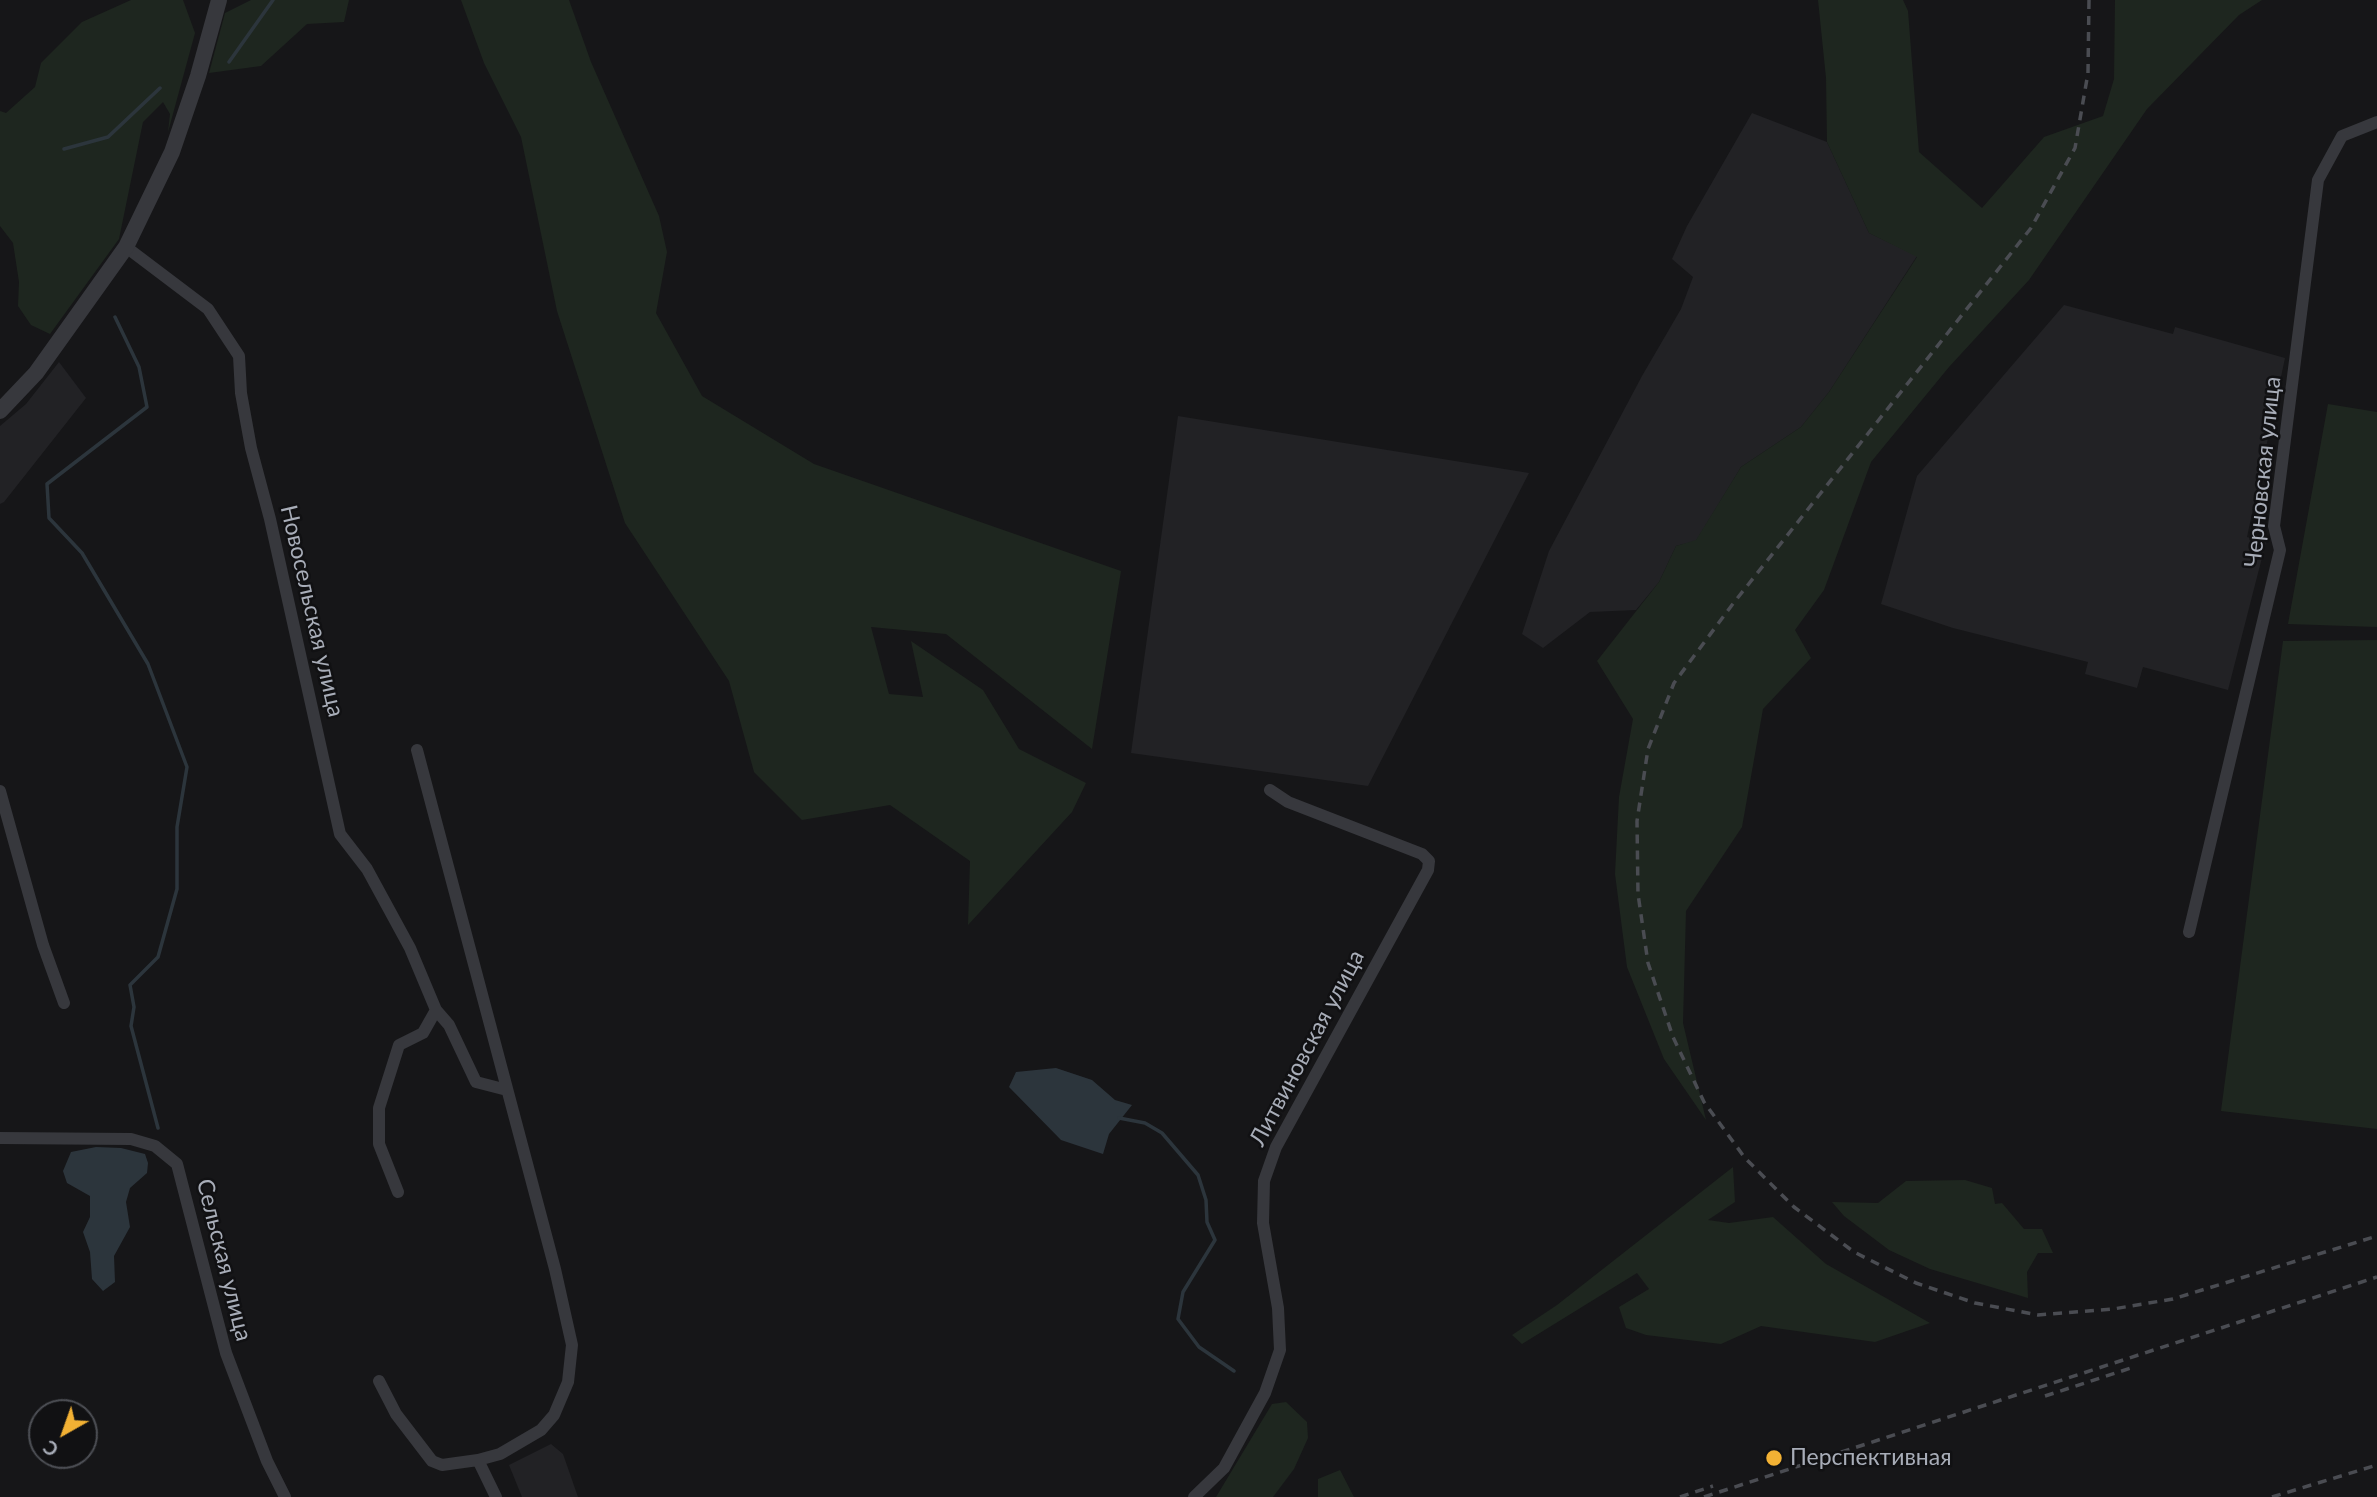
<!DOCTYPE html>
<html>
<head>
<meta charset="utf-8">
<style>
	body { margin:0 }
	#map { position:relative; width:2377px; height:1497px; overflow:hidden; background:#161618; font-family:Lato,sans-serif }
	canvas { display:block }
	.north { position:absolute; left:28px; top:1399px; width:70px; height:70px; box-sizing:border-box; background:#111113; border:2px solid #4d4f55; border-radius:50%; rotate:220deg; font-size:19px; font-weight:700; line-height:28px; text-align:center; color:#a8adb8 }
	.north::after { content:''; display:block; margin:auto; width:24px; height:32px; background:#f2b134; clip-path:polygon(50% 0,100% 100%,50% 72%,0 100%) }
</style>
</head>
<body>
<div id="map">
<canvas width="2377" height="1497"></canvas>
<div class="north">С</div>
</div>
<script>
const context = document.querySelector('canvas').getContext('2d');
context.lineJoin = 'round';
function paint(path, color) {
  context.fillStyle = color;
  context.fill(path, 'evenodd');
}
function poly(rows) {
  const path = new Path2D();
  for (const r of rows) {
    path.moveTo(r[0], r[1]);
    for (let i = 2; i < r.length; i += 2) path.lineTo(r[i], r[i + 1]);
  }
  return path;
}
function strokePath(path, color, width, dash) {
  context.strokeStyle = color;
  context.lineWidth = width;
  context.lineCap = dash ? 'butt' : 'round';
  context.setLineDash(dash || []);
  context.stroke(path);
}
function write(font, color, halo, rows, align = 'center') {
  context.font = font + ' Lato,sans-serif';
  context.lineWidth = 5;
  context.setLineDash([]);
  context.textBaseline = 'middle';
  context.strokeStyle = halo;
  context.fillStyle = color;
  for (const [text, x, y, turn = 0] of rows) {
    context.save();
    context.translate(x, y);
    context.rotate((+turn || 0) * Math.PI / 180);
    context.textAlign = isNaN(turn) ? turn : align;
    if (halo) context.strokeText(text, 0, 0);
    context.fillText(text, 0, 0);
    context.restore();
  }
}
paint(poly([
	[1752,113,1827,142,1869,233,1917,256,1829,392,1801,427,1741,467,1696,541,1676,546,1659,582,1636,610,1590,612,1543,648,1522,634,1549,551,1642,376,1681,309,1693,277,1672,259,1687,226],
	[2064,305,2173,334,2175,327,2285,358,2247,537,2266,542,2228,690,2143,667,2137,688,2085,674,2088,662,1953,628,1881,604,1917,476],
	[59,362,86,398,4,502,0,504,0,426,26,404],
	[1178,416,1529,473,1368,786,1131,753],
	[551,1444,563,1454,578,1497,522,1497,509,1465]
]), '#222225');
paint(poly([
	[131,0,183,0,195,33,168,132,170,114,163,102,143,122,119,239,50,334,31,325,18,306,19,282,13,243,0,226,0,111,6,113,35,87,41,63,82,22],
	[251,0,349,0,344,22,307,24,261,66,209,73,225,13],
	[461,0,569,0,591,62,659,216,667,252,656,313,702,396,814,464,1121,571,1092,749,946,634,871,627,889,694,923,697,911,641,983,690,1019,749,1086,783,1072,812,968,925,970,861,890,805,802,820,754,772,729,681,625,523,557,311,521,137,484,63],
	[1818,0,1903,0,1908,11,1919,152,1982,208,2044,137,2103,116,2114,79,2115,0,2262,0,2239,15,2147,109,2029,280,1949,367,1871,462,1824,590,1795,630,1811,658,1763,709,1742,827,1686,911,1683,1023,1706,1120,1664,1059,1627,967,1615,874,1619,797,1633,719,1597,661,1659,582,1676,546,1696,540,1741,467,1801,427,1829,392,1917,257,1869,233,1827,142,1826,78],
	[2328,404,2377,412,2377,627,2288,624],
	[2377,640,2377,1129,2221,1111,2283,641],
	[1733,1167,1735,1202,1708,1220,1729,1223,1773,1217,1826,1264,1930,1323,1875,1342,1761,1326,1721,1344,1646,1335,1626,1328,1619,1307,1649,1289,1637,1273,1522,1344,1512,1335,1557,1305],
	[1965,1180,1992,1188,1995,1204,2002,1203,2024,1229,2042,1229,2053,1253,2038,1253,2027,1272,2028,1298,1930,1269,1889,1250,1844,1216,1832,1202,1878,1203,1906,1181],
	[1286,1402,1307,1422,1308,1438,1294,1469,1273,1497,1216,1497,1272,1404],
	[1340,1470,1354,1497,1318,1497,1318,1479]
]), '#1e261f');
paint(poly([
	[1056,1068,1092,1080,1115,1100,1132,1105,1109,1134,1103,1154,1061,1140,1009,1087,1016,1072],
	[96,1147,121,1148,145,1154,148,1163,147,1173,130,1188,126,1202,130,1227,114,1256,115,1282,103,1291,92,1279,90,1252,83,1232,90,1217,90,1196,67,1183,63,1171,71,1152]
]), '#2c353c');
strokePath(poly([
	[229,62,273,0],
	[64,149,108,137,160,88],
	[115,317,139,367,147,407,47,484,49,518,82,553,148,664,187,767,177,827,177,889,158,957,130,985,134,1007,131,1026,158,1128],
	[1119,1118,1145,1123,1162,1133,1198,1175,1206,1200,1207,1222,1215,1240,1183,1292,1178,1319,1199,1347,1234,1371]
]), '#2c353c', 3.5);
strokePath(poly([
	[126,247,208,309,239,356,241,393,251,448,270,519,340,834,367,869,410,948,436,1010,423,1033,399,1045,379,1108,379,1144,398,1192],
	[417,750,555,1269,572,1345,568,1382,554,1415,541,1430,500,1454,478,1460],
	[0,791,43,945,64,1003],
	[2189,932,2280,550,2274,526,2318,180,2342,136,2377,122],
	[436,1010,449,1025,476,1082,507,1090],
	[0,1138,131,1139,155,1146,177,1164,226,1353,267,1461,285,1497],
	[379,1381,396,1414,432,1461,442,1465,478,1460,496,1497],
	[1194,1497,1224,1468,1265,1393,1280,1350,1278,1308,1263,1223,1264,1181,1276,1147,1428,870,1429,861,1422,854,1288,802,1270,790]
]), '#37383d', 12);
strokePath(poly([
	[0,411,36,373,126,247,172,152,198,76,219,0]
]), '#37383d', 16);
strokePath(poly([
	[2089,0,2088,73,2075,148,2031,228,1732,605,1674,683,1648,749,1637,821,1638,894,1648,963,1673,1037,1704,1102,1745,1158,1794,1207,1854,1252,1916,1283,1975,1303,2038,1315,2113,1309,2173,1299,2377,1236],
	[2045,1396,2131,1368],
	[1680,1497,1713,1486],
	[1704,1497,2377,1277],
	[2272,1497,2377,1465]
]), '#4a4c52', 3.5, [9, 7]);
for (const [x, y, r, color] of [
	[1774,1458,9,"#f2b134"]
]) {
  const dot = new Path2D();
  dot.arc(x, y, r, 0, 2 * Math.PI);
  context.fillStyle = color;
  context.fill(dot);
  strokePath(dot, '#111113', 2.5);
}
write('23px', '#a8adb8', '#111113', [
	["Черновская улица",2263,472,-84],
	["Новосельская улица",312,611,77],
	["Литвиновская улица",1307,1048,-62],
	["Сельская улица",224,1260,76]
]);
write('23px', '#a8adb8', '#111113', [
	["Перспективная",1790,1458]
], 'left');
</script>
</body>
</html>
